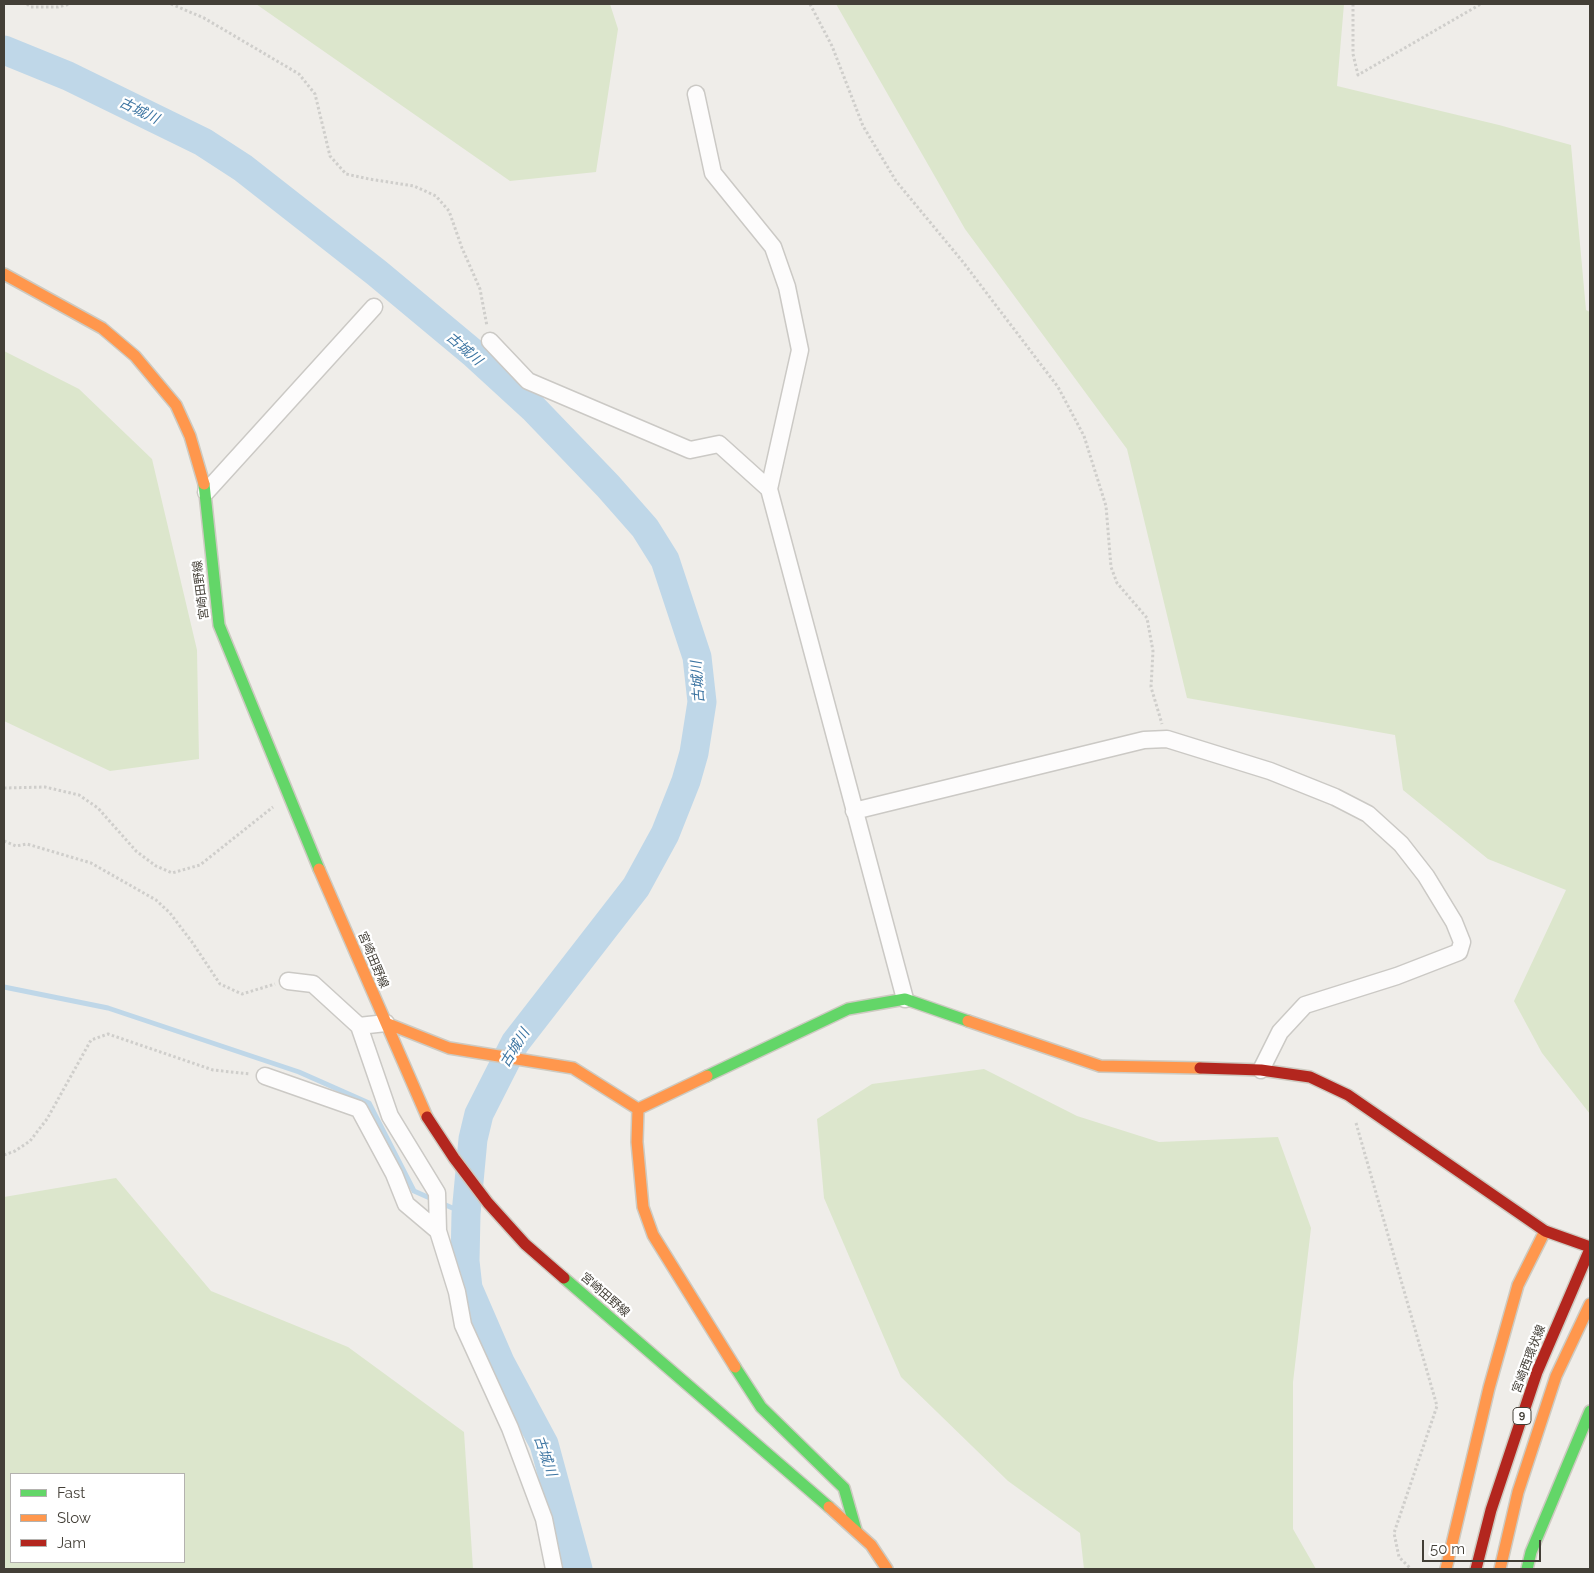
<!DOCTYPE html>
<html>
<head>
<meta charset="utf-8">
<style>
	body { margin:0 }
	#map { position:relative; width:1594px; height:1573px; overflow:hidden; background:#efede9; font-family:Raleway,sans-serif }
	canvas { display:block }
	.frame { position:absolute; inset:0; border:5px solid #433f37; pointer-events:none }
	.legend { position:absolute; left:10px; top:1473px; width:175px; height:90px; box-sizing:border-box; background:#fff; border:1px solid #b4b2af; margin:0; padding:6px 9px; list-style:none; font-size:15px; color:#433f37 }
	.legend li { display:flex; align-items:center; gap:10px; height:25px }
	.legend b { width:25px; border:1px solid #b4b2af }
	.scale { position:absolute; left:1422px; top:1540px; width:119px; height:22px; box-sizing:border-box; border:2px solid #433f37; border-top:0; padding-left:6px; font-size:15px; line-height:18px; white-space:nowrap; color:#433f37; -webkit-text-stroke:4px #fff; paint-order:stroke }
</style>
</head>
<body>
<div id="map">
<canvas width="1594" height="1573"></canvas>
<div class="frame"></div>
<ul class="legend">
<li><b style="height:6px;background:#63d668"></b>Fast</li>
<li><b style="height:6px;background:#ff974d"></b>Slow</li>
<li><b style="height:6px;background:#b3261e"></b>Jam</li>
</ul>
<div class="scale">50 m</div>
</div>
<script>
const context = document.querySelector('canvas').getContext('2d');
context.lineJoin = 'round';
function paint(path, color) {
  context.fillStyle = color;
  context.fill(path, 'evenodd');
}
function poly(rows) {
  const path = new Path2D();
  for (const r of rows) {
    path.moveTo(r[0], r[1]);
    for (let i = 2; i < r.length; i += 2) path.lineTo(r[i], r[i + 1]);
  }
  return path;
}
function strokePath(path, color, width, dash) {
  context.strokeStyle = color;
  context.lineWidth = width;
  context.lineCap = dash ? 'butt' : 'round';
  context.setLineDash(dash || []);
  context.stroke(path);
}
function write(font, color, halo, rows, align = 'center') {
  context.font = font + ' Raleway,"Noto Sans JP",sans-serif';
  context.lineWidth = 4.5;
  context.setLineDash([]);
  context.textBaseline = 'middle';
  context.strokeStyle = halo;
  context.fillStyle = color;
  for (const [text, x, y, turn = 0] of rows) {
    context.save();
    context.translate(x, y);
    context.rotate((+turn || 0) * Math.PI / 180);
    context.textAlign = isNaN(turn) ? turn : align;
    if (halo) context.strokeText(text, 0, 0);
    context.fillText(text, 0, 0);
    context.restore();
  }
}
paint(poly([
	[256,4,610,4,618,29,596,172,510,181],
	[836,4,1344,4,1337,86,1499,125,1571,145,1586,310,1590,312,1590,1114,1542,1053,1514,1001,1566,890,1488,859,1403,790,1395,735,1187,698,1127,449,965,229],
	[4,351,79,389,152,459,197,650,199,759,110,771,4,721],
	[984,1069,1077,1116,1159,1142,1278,1137,1311,1228,1293,1382,1293,1529,1316,1569,1084,1569,1080,1533,1008,1481,901,1377,824,1198,817,1119,872,1084],
	[116,1178,211,1291,348,1347,464,1432,473,1569,4,1569,4,1197],
	[184,1474,184,1562,11,1562,11,1474]
]), '#dce6cc');
strokePath(poly([
	[4,987,108,1008,299,1072,369,1103,414,1191,466,1214]
]), '#bfd7e8', 5);
strokePath(poly([
	[4,50,68,76,203,142,243,168,377,273,473,353,533,408,608,486,645,528,665,560,697,657,702,702,694,753,686,781,665,834,636,887,515,1043,479,1114,473,1139,466,1214,465,1261,468,1288,500,1362,544,1444,578,1569]
]), '#bfd7e8', 29);
const street = poly([
	[696,94,713,173,773,247,787,287,800,350,769,489,905,999],
	[490,341,528,381,690,450,719,444,769,489],
	[206,492,374,307],
	[854,811,1144,740,1167,739,1270,771,1335,797,1368,814,1401,844,1426,876,1454,922,1462,942,1459,952,1397,976,1305,1005,1280,1032,1261,1070],
	[288,981,313,984,359,1026,386,1023],
	[359,1026,390,1116,437,1193,438,1231,457,1292,463,1325,510,1428,544,1519,554,1569],
	[265,1076,359,1109,394,1174,406,1204,438,1231]
]);
const fast = poly([
	[204,484,219,625,319,869],
	[707,1076,848,1009,905,999,968,1021],
	[564,1278,829,1507],
	[735,1367,761,1407,844,1488,856,1530],
	[1527,1569,1531,1552,1590,1411]
]);
const slow = poly([
	[4,274,102,328,135,356,176,405,190,436,204,484],
	[319,869,427,1117],
	[968,1021,1100,1066,1200,1068],
	[386,1023,449,1048,573,1068,638,1109,707,1076],
	[638,1109,637,1142,643,1207,653,1235,735,1367],
	[829,1507,871,1545,887,1569],
	[1446,1569,1489,1388,1518,1285,1545,1231],
	[1500,1569,1518,1492,1556,1376,1590,1304]
]);
const jam = poly([
	[1200,1068,1261,1070,1310,1077,1348,1095,1545,1231,1590,1247],
	[427,1117,454,1158,488,1203,525,1244,564,1278],
	[1476,1569,1491,1510,1537,1372,1590,1249]
]);
strokePath(street, '#cbc9c5', 19);
strokePath(fast, '#cdcac1', 14);
strokePath(slow, '#cdcac1', 14);
strokePath(jam, '#cdcac1', 14);
strokePath(poly([
	[27,4,31,7,58,7,70,4],
	[171,4,204,18,299,74,315,94,330,156,346,174,369,179,414,186,436,196,449,211,462,248,480,289,487,326],
	[810,4,832,46,863,126,896,181,963,262,1058,387,1084,436,1106,506,1111,567,1117,583,1147,618,1153,651,1151,687,1162,724],
	[1353,4,1353,54,1358,75,1481,4],
	[4,788,45,787,79,795,98,808,136,851,156,866,172,873,200,865,273,807],
	[4,841,16,846,27,844,91,863,156,900,170,913,192,942,220,984,242,994,275,984],
	[1356,1123,1437,1406,1394,1533,1399,1557,1411,1569],
	[4,1155,15,1151,30,1141,47,1119,91,1040,108,1034,213,1070,250,1074]
]), '#cfcecb', 3, [2.5, 2.5]);
strokePath(street, '#fdfcfc', 16);
strokePath(fast, '#63d668', 11);
strokePath(slow, '#ff974d', 11);
strokePath(jam, '#b3261e', 11);
for (const [x, y, w] of [
	[1522,1416,18]
]) {
  const box = new Path2D();
  box.roundRect(x - w / 2, y - 8.5, w, 17, 4);
  context.fillStyle = '#fff';
  context.fill(box);
  strokePath(box, '#433f37', 1);
}
write('bold 11px', '#433f37', null, [
	["9",1522,1416]
]);
write('12px', '#433f37', '#fff', [
	["宮崎田野線",201,590,-97],
	["宮崎田野線",373,960,67],
	["宮崎田野線",605,1295,41],
	["宮崎西環状線",1529,1359,-69]
]);
write('italic 14px', '#3d75a2', '#fff', [
	["古城川",139,111,26],
	["古城川",464,349,41],
	["古城川",698,682,-94],
	["古城川",515,1048,-58],
	["古城川",545,1456,71]
]);
</script>
</body>
</html>
